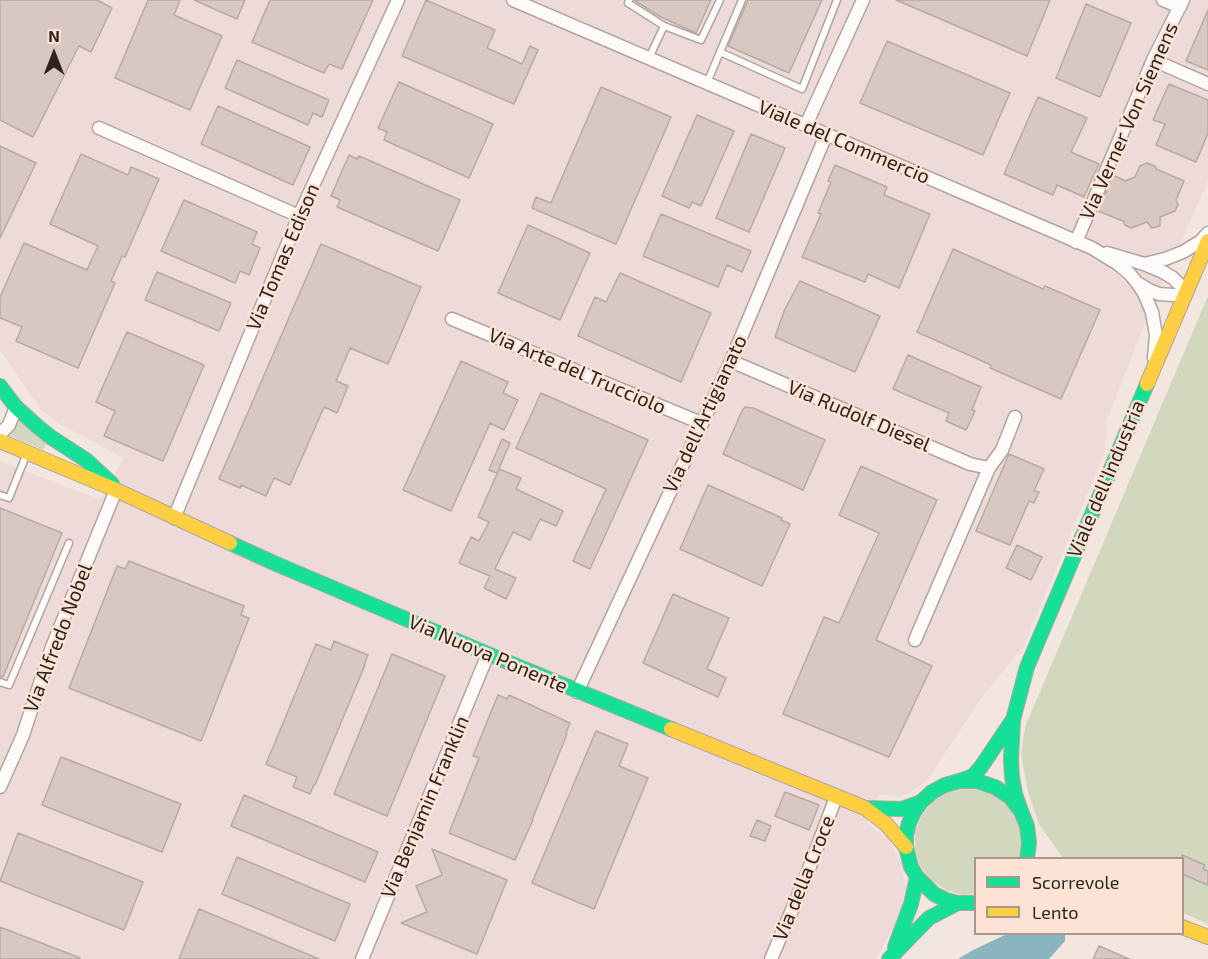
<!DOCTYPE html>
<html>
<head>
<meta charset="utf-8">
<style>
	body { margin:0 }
	#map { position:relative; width:1208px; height:959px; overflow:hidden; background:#f3e6de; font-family:"Exo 2",sans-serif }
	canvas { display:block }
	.legend { position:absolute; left:974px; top:857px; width:210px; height:78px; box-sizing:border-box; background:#fce3d5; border:2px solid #a9978c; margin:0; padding:8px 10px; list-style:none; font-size:18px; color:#2c241e }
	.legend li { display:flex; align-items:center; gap:12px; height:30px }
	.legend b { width:30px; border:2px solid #a9978c }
	.north { position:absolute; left:24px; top:24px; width:60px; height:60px; -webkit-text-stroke:4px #fce3d5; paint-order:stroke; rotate:0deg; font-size:16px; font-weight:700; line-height:24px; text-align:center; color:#2c241e }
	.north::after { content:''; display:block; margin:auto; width:21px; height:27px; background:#2c241e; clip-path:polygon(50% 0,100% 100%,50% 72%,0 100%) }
</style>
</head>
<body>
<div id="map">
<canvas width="1208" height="959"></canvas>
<ul class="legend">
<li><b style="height:8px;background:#16e098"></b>Scorrevole</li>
<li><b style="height:8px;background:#ffcf43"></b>Lento</li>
</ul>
<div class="north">N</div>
</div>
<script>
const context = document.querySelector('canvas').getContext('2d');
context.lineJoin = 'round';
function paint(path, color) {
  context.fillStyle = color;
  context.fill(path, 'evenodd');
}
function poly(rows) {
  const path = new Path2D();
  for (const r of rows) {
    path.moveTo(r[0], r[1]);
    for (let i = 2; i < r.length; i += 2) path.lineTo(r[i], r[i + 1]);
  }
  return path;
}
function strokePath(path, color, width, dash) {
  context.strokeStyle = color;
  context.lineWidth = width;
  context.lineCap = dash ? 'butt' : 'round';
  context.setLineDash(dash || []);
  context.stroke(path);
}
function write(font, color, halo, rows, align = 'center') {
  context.font = font + ' "Exo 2",sans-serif';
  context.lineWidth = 5;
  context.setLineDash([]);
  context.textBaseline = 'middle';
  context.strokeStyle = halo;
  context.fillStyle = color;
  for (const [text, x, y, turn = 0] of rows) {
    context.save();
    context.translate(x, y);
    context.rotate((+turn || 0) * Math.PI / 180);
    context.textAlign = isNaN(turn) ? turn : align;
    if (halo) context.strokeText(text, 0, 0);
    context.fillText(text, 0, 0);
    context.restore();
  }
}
paint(poly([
	[0,0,1208,0,1208,181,1142,331,1106,423,1105,451,1024,646,984,694,928,779,911,792,900,797,879,794,867,823,889,840,901,862,906,888,898,919,876,959,0,959,0,461,100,500,124,458,58,423,41,410,0,350]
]), '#eedad8');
paint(poly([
	[1208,296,1208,924,1183,913,1182,858,1063,858,1039,824,1028,792,1021,755,1025,727],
	[18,418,47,442,43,450,8,435,17,424],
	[966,788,984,791,999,798,1011,810,1019,826,1021,843,1018,858,976,858,975,894,963,895,946,890,931,880,920,866,915,849,915,831,922,815,933,801,949,792]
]), '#d2d8be');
paint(poly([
	[1007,934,1065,934,1065,941,1049,959,958,959,973,950]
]), '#8ab5be');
const building = poly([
	[0,0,97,0,112,8,91,52,79,46,33,137,0,120,0,0],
	[148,0,180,0,174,15,222,36,190,110,115,78,148,0],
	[194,0,245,0,237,19,194,0],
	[270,0,373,0,342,69,329,64,324,73,252,42,270,0],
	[426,0,495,30,487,48,522,64,530,46,538,50,514,104,402,56,426,0],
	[634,0,711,0,696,33,659,16,634,0],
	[748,0,822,0,789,73,728,46,748,0],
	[896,0,1050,0,1027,56,896,0],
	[1086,4,1131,23,1100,97,1056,78,1086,4],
	[1208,10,1208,70,1186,61,1208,10],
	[887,41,1010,93,983,155,860,103,887,41],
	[237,60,329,100,322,117,313,113,308,125,225,88,237,60],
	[399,82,493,124,469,178,384,140,387,132,378,128,399,82],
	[1169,84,1208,100,1208,133,1196,162,1156,145,1165,124,1153,120,1169,84],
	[601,87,671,117,616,244,532,208,536,197,551,203,601,87],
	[1038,97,1087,118,1071,152,1099,164,1084,197,1057,185,1053,195,1004,174,1038,97],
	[218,106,310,147,293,185,201,144,218,106],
	[697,115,734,131,701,206,692,202,689,208,662,196,697,115],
	[751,134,785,148,749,232,716,218,751,134],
	[0,146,36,163,0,238,0,146],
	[81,154,128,175,131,167,159,179,125,257,122,256,111,281,115,283,78,368,16,341,22,327,0,318,0,297,24,243,87,270,98,246,50,224,81,154],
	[349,155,357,159,359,156,460,200,438,251,337,207,340,200,331,196,349,155],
	[1147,163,1155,166,1156,169,1184,181,1176,200,1178,205,1175,211,1160,217,1160,226,1152,228,1147,222,1131,228,1125,225,1123,221,1098,211,1112,178,1115,176,1125,181,1135,177,1140,166,1147,163],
	[835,165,887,187,884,195,930,214,899,288,868,274,865,282,802,257,821,214,818,213,831,182,828,181,835,165],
	[184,200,257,232,252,244,260,248,249,275,240,271,235,283,161,251,184,200],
	[661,214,751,251,742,272,727,265,718,287,643,256,661,214],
	[528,225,590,253,560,320,498,293,528,225],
	[321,244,421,287,388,364,350,348,336,381,348,386,337,413,324,407,290,485,274,478,266,496,241,485,240,488,219,479,321,244],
	[953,249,1043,289,1045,286,1100,310,1061,399,990,368,991,365,917,332,953,249],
	[157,272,231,303,219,331,145,300,157,272],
	[620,273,711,313,681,382,578,336,595,297,606,302,620,273],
	[800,281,880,316,855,372,775,337,785,309,800,281],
	[127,332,204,365,163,461,104,436,115,411,96,402,127,332],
	[908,355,981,387,972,410,975,411,966,430,946,421,949,413,893,389,908,355],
	[461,361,508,382,503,393,518,400,504,430,490,423,451,511,403,490,461,361],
	[541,393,648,440,590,569,573,561,606,489,516,448,541,393],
	[745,407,753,408,825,440,803,490,723,454,742,411,745,407],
	[502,439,510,443,497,473,489,470,502,439],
	[1009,454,1044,469,1034,491,1039,492,1034,503,1029,501,1010,545,976,531,1009,454],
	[861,466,937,500,876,640,932,666,889,757,783,714,824,617,839,623,879,533,839,515,861,466],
	[499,469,521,478,516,489,563,511,556,526,540,519,530,540,513,532,495,569,516,578,506,599,484,588,490,576,459,563,471,537,479,541,489,522,478,517,499,469],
	[708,485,782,518,781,520,790,524,762,586,680,549,708,485],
	[0,508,62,533,3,677,0,677,0,508],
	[1017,545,1042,557,1031,580,1006,568,1017,545],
	[129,561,244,606,241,615,249,618,201,741,69,688,117,566,125,569,129,561],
	[673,594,729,618,707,669,726,678,718,697,643,663,673,594],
	[334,641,368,655,364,665,365,665,315,785,314,784,310,794,293,787,297,777,266,764,316,644,331,650,334,641],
	[392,654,445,676,387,816,334,794,392,654],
	[498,695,507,699,509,695,570,723,566,733,567,734,532,820,533,820,515,860,449,833,479,758,473,756,498,695],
	[596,731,628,744,619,766,648,778,594,909,532,883,596,731],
	[61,757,181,804,162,852,42,805,61,757],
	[785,792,819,805,809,830,775,816,785,792],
	[244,795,378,852,365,882,231,826,244,795],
	[757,820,771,826,765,841,750,836,757,820],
	[18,833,143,882,124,930,0,881,18,833],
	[432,849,507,880,477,954,401,923,427,912,416,886,442,875,432,849],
	[1182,855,1205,865,1203,869,1208,871,1208,885,1182,874,1182,855],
	[237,857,350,904,335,941,222,894,237,857],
	[199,909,319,959,179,959,199,909],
	[0,927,80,958,80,959,0,959,0,927],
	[1099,946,1129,959,1093,959,1099,946]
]);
paint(building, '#d9c8c1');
strokePath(building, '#b5aba5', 1.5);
const lane = poly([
	[629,0,628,3,664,26,649,58],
	[664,26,701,40,720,0],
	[720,52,742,0],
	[707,83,720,52,802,89,837,0],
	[0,495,9,498,27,453],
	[0,682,9,685,69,543]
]);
const street = poly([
	[513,0,1092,248,1118,264,1129,273,1138,284,1144,293,1152,312,1156,335,1154,358],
	[1163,0,1180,7],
	[1153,60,1208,84],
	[806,125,863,0],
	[99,128,299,216],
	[1076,242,1153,60,1183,0],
	[1107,253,1144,264,1163,272,1173,278,1180,285,1186,294,1173,295,1159,294,1149,290,1139,284],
	[1144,264,1165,259,1183,252,1201,241,1208,233],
	[452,319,701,423],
	[731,361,970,464,989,468],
	[0,434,9,425,16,407],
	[174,518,299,216,398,0],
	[915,640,989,468,1002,450,1015,417],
	[577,692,731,361,826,135],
	[0,787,23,735,52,647,116,490],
	[362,959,488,654],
	[771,959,804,882,836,797]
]);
const fast = poly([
	[0,386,16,407,37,426,52,438,86,460,112,484],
	[230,543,274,563,488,654,671,729],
	[959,781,973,776,981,767,1012,721],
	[865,808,902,809,921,802],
	[1021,811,1015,794,1012,777,1011,759,1013,720,1027,667,1147,384],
	[976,903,958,903,946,900,934,894,917,877,911,867,906,847,906,835,909,823,914,812,921,802,932,792,945,785,959,781,977,781,995,787,1010,797,1021,811,1027,826,1029,843,1027,858],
	[895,947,911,904,917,877],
	[889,959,929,918,958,903]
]);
const slow = poly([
	[1147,384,1208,241],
	[0,441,116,490,230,543],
	[671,729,865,808,886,824,906,847],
	[1182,927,1208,937]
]);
strokePath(lane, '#b0a6a0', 9);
strokePath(street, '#b0a6a0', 15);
strokePath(fast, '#b0a6a0', 16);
strokePath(slow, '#b0a6a0', 16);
strokePath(lane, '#fdfbfa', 6);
strokePath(street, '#fdfbfa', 12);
strokePath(fast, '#16e098', 14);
strokePath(slow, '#ffcf43', 14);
write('20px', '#2c241e', '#fce3d5', [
	["Via Verner Von Siemens",1129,121,-66],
	["Viale del Commercio",844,142,23],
	["Via Tomas Edison",283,257,-67],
	["Via Arte del Trucciolo",577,371,23],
	["Via dell'Artigianato",705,414,-65],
	["Via Rudolf Diesel",859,416,23],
	["Viale dell'Industria",1106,479,-67],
	["Via Alfredo Nobel",58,638,-69],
	["Via Nuova Ponente",488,654,23],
	["Via Benjamin Franklin",425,807,-67],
	["Via della Croce",804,878,-68]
]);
</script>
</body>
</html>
